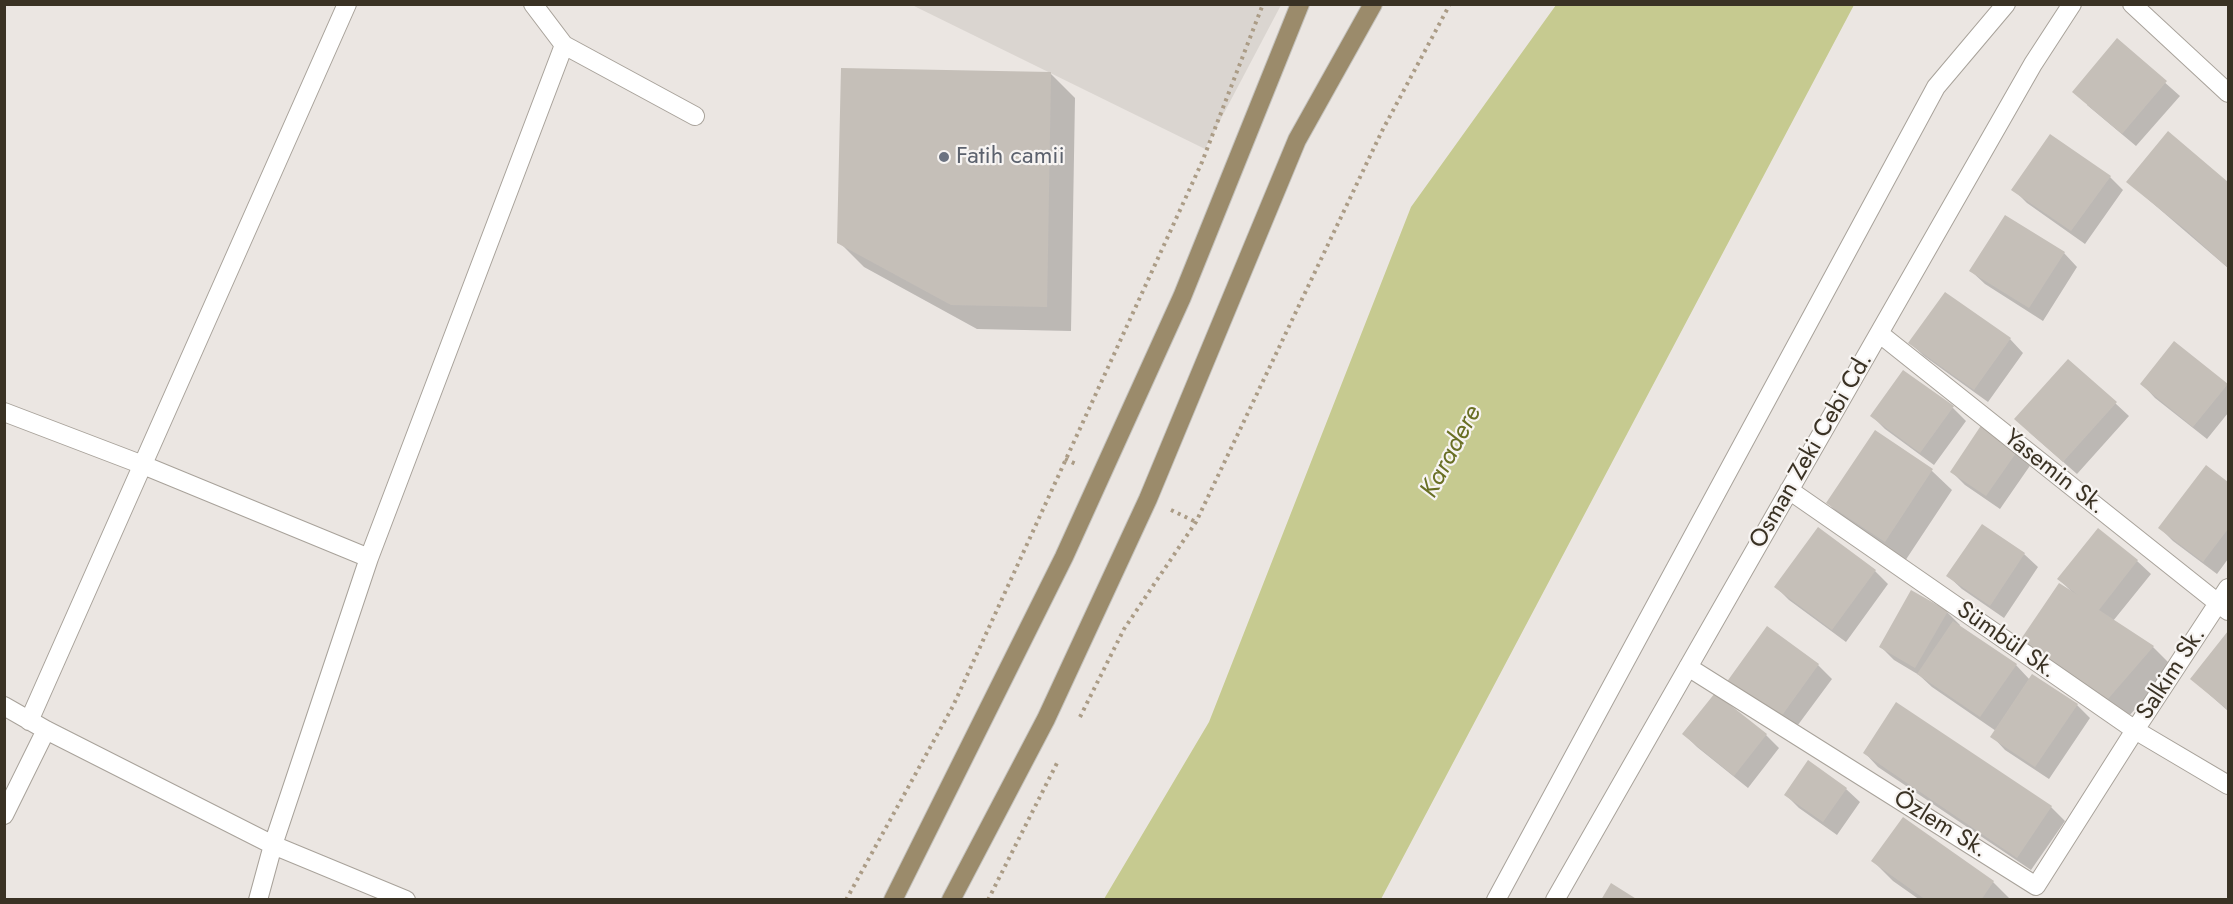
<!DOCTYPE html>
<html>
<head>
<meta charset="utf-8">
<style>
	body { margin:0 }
	#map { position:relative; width:2233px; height:904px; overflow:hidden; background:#ebe6e2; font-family:Jost,sans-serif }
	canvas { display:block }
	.frame { position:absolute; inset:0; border:6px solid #3a3224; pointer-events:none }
</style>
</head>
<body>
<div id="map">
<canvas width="2233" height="904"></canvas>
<div class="frame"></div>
</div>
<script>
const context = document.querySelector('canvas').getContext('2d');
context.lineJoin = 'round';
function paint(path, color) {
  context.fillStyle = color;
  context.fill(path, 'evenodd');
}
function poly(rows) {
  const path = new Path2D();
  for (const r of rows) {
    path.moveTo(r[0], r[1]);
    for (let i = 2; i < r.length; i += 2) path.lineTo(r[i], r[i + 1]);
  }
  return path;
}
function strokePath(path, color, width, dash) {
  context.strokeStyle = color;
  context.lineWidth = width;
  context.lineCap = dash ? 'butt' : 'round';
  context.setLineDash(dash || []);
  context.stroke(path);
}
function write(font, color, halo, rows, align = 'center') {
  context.font = font + ' Jost,sans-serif';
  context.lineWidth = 4.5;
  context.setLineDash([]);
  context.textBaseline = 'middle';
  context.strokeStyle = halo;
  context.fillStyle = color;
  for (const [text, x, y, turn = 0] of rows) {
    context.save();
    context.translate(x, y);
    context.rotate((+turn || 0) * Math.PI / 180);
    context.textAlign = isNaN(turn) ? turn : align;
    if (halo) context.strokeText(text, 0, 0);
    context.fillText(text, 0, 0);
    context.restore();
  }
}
paint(poly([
	[912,5,1281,5,1205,149]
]), '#dad5d0');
paint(poly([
	[1556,5,1854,5,1381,899,1104,899,1209,722,1411,207]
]), '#c6ca90');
paint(poly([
	[2118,41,2180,96,2136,146,2087,105],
	[1050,73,1075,98,1071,331,977,329,864,267,839,242],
	[2168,133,2228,184,2228,268,2128,182],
	[2110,177,2123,190,2085,244,2027,203,2013,189],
	[2064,253,2077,267,2043,321,1985,284,1971,271],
	[2010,339,2023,353,1988,402,1924,356,1910,343],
	[2142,384,2227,385,2228,387,2228,413,2207,439,2155,398],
	[2115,403,2129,416,2077,474,2029,432],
	[1953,408,1966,421,1934,465,1885,429,1872,416],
	[1987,420,2036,457,2000,509,1965,485,1952,472],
	[1875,432,1932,471,1952,490,1905,561,1847,523,1828,503],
	[2207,467,2228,484,2228,559,2217,574,2173,541,2160,528],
	[1982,526,2024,554,2038,567,2004,618,1962,589,1948,576],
	[2137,561,2151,574,2113,621,2153,647,2173,667,2128,717,2042,658,2022,638,2073,593,2059,579],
	[1875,571,1888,584,1846,642,1789,600,1776,587],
	[1947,612,1960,625,1959,627,2016,665,2030,680,2077,705,2090,718,2049,779,2005,750,1992,736,1996,731,1932,687,1919,675,1894,660,1880,646],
	[1767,628,1818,665,1832,679,1792,733,1741,696],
	[2228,633,2228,711,2192,679],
	[1897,704,2051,807,2065,821,2031,870,1878,767,1865,753],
	[1684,734,1766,735,1779,748,1748,788,1697,747],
	[1846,789,1860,802,1837,835,1799,808,1786,795],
	[1873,861,1993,882,2011,900,1920,900,1893,881]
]), '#0003');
paint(poly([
	[2117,38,2167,81,2122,134,2072,92],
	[841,68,1051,72,1047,307,951,305,837,243],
	[2168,131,2228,182,2228,268,2186,230,2126,182],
	[2050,134,2111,176,2071,231,2011,190],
	[2005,215,2065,252,2029,308,1969,271],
	[1945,292,2011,338,1974,390,1908,343],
	[2174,341,2228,384,2193,427,2140,384],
	[2068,359,2117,402,2063,462,2014,419],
	[1903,370,1954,406,1920,453,1870,416],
	[1986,418,2023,443,1986,496,1950,472],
	[1875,430,1933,469,1885,542,1826,503],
	[2206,465,2228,482,2228,529,2203,562,2158,528],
	[1982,524,2025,553,1990,606,1946,576],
	[1818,527,1876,570,1832,630,1774,587],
	[2098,528,2138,560,2099,610,2154,646,2108,699,2021,639,2059,583,2078,595,2057,579],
	[1911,590,1948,611,1915,668,1879,647],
	[1953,621,2017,664,1980,717,1917,674],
	[1767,626,1819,664,1778,721,1726,683],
	[2228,631,2228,710,2190,679],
	[2032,674,2078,704,2035,767,1990,737],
	[1715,693,1767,734,1734,776,1682,734],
	[1896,702,2052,806,2017,858,1863,753],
	[1808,760,1847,788,1823,822,1784,795],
	[1903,817,1994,881,1981,900,1926,900,1871,861],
	[1611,883,1638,900,1601,900]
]), '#c5bfb8');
const minor = poly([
	[533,4,564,45,695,116],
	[2132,4,2228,93],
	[1880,334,2228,611],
	[4,412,143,465,369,558],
	[1789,490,2135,730,2228,785],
	[1688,667,2036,886,2135,730,2228,588],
	[4,706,46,730,273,845,406,900],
	[29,721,347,4],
	[4,815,46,730],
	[258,900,273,845,369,558,564,45],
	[1496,900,1936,87,2006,4],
	[1555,900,2033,64,2072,4]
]);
const major = poly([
	[893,900,1064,557,1182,297,1300,4],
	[951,900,1046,719,1148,499,1297,140,1373,4]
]);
strokePath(minor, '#a8a29a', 20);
strokePath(major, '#c4c2bd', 20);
strokePath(poly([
	[1065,459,1078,465],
	[1171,510,1196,522],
	[1080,717,1124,629,1196,522,1382,131,1450,4],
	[846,900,953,706,1202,162,1263,4],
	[988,900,1058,761]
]), '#ab9c86', 4, [3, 4.5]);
strokePath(minor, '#fff', 18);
strokePath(major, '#9b8b6b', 18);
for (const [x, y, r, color] of [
	[944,157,6,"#6b7280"]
]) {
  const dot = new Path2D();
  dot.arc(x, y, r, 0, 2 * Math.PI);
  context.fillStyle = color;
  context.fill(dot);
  strokePath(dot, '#f7f4f2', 2);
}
write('24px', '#5b616d', '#f7f4f2', [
	["Fatih camii",956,157]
], 'left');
write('24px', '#3a3224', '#f7f4f2', [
	["Osman Zeki Cebi Cd.",1812,451,-60],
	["Yasemin Sk.",2054,473,38],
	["Sümbül Sk.",2006,641,35],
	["Salkim Sk.",2172,674,-57],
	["Özlem Sk.",1940,825,32]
]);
write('italic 26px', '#696f24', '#f7f4f2', [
	["Karadere",1452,452,-62]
]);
</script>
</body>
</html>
